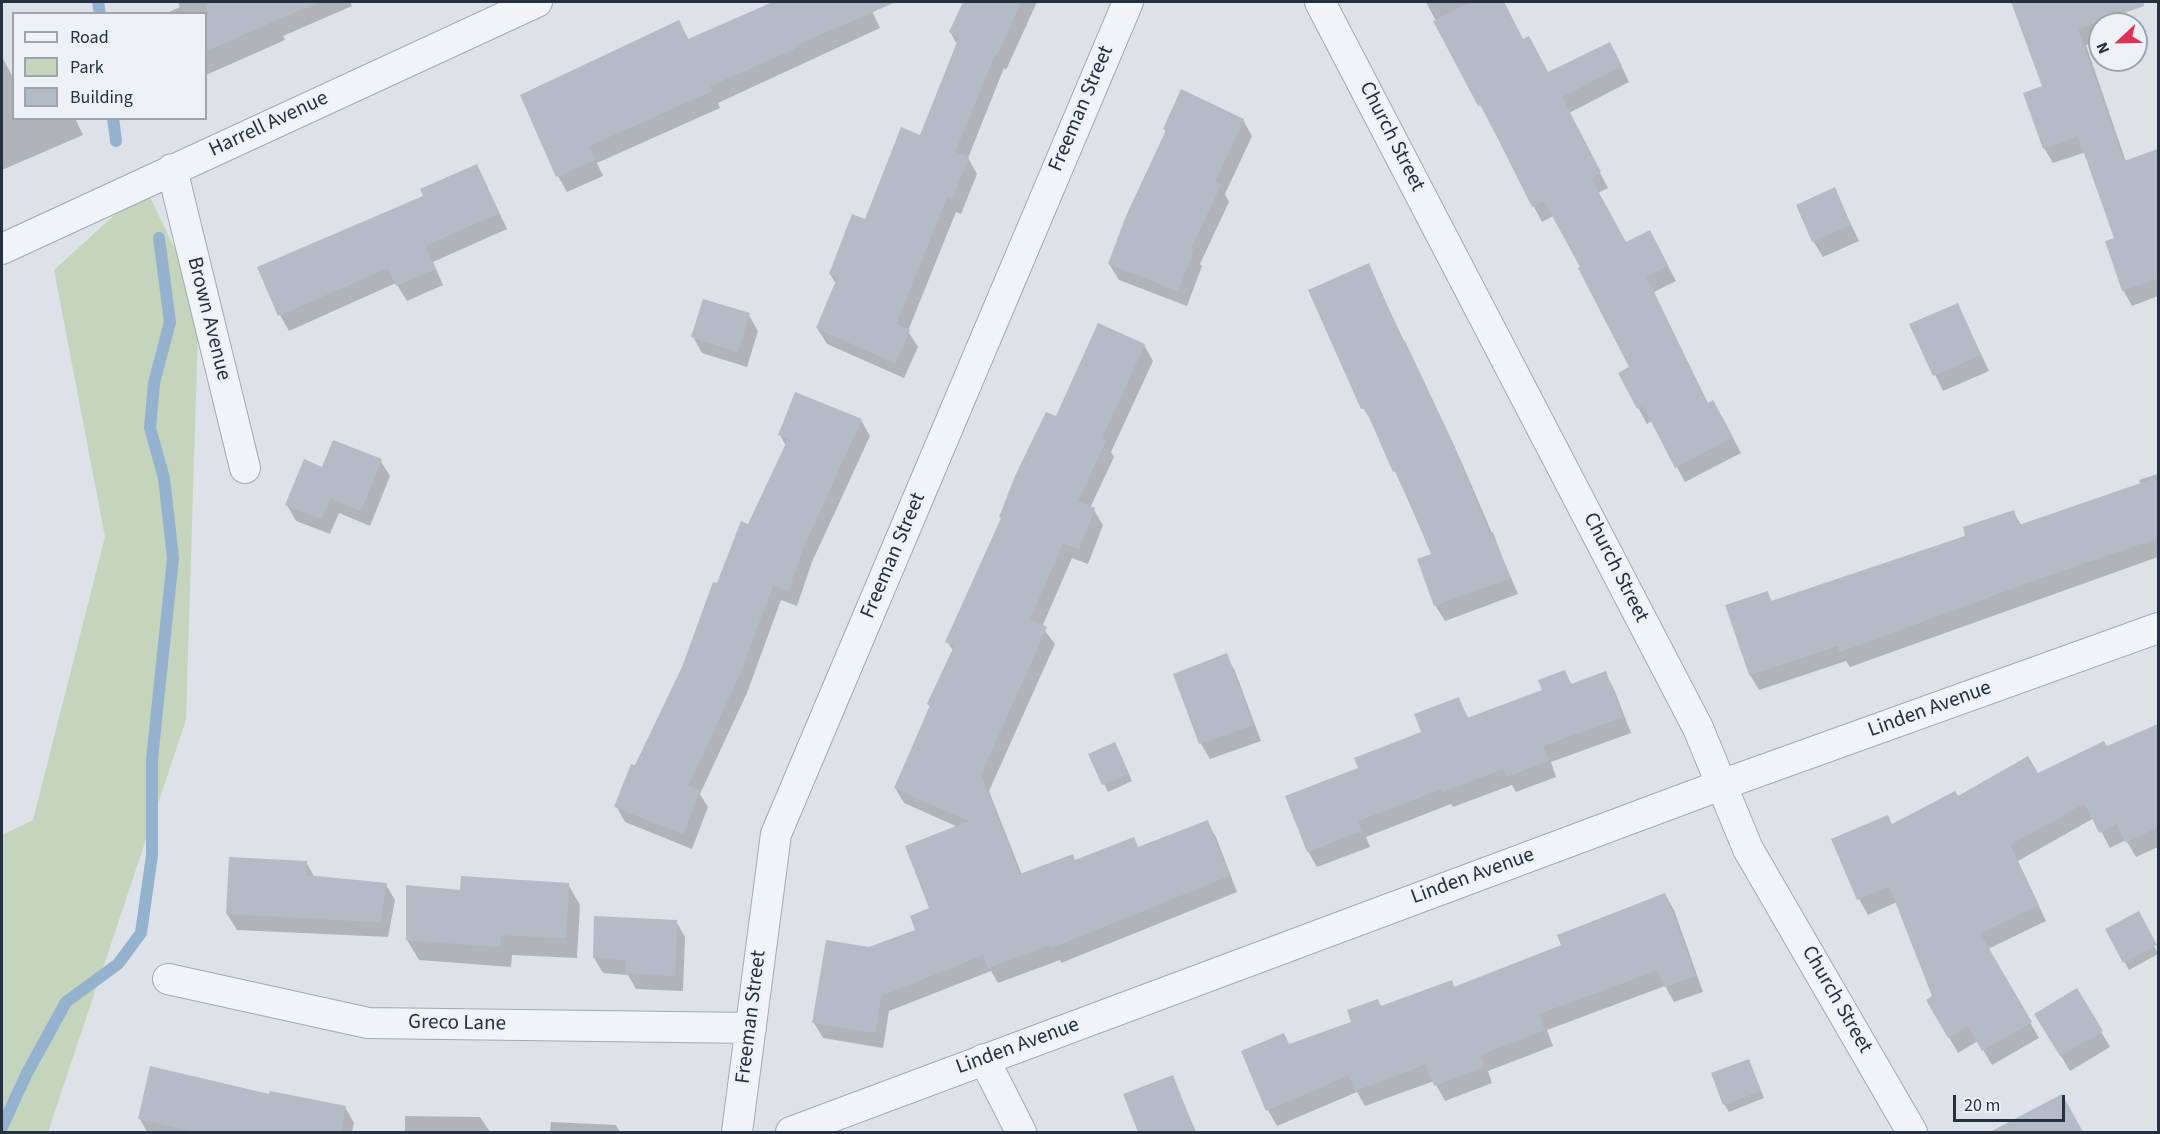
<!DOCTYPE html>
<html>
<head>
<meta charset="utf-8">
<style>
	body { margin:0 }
	#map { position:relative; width:2160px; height:1134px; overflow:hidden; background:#dde2e9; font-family:"Source Sans 3",sans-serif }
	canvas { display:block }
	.frame { position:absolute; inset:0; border:3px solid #253041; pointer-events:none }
	.legend { position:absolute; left:12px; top:12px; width:195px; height:108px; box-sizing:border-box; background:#edf1f6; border:2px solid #9da4ae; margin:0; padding:8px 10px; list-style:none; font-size:18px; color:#253041 }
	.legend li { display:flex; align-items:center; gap:12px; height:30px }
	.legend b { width:30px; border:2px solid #9da4ae }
	.north { position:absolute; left:2088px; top:12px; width:60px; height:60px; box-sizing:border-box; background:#edf1f6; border:2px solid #9da4ae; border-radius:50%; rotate:248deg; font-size:16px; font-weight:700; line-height:24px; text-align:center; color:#253041 }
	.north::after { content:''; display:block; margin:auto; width:21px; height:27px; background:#dc3454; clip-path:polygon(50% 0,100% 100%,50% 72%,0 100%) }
	.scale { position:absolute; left:1953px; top:1095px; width:112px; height:27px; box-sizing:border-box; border:3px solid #253041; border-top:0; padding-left:8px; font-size:18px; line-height:21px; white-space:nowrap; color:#253041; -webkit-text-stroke:4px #edf1f6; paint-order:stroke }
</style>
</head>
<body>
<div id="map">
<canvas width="2160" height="1134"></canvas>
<div class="frame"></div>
<ul class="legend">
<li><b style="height:8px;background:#f0f3f7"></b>Road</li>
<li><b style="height:16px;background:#c4d4bd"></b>Park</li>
<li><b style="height:16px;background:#b4bbc6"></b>Building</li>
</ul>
<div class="north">N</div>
<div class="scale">20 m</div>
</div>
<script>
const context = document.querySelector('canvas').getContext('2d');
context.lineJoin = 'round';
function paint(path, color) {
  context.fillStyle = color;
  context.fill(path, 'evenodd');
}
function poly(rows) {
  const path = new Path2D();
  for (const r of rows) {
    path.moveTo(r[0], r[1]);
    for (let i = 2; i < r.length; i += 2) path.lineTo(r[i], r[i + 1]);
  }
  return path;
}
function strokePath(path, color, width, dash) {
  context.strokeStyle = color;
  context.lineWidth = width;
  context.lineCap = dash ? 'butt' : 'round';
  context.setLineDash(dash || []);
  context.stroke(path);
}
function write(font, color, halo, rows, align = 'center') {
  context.font = font + ' "Source Sans 3",sans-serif';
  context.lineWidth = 4.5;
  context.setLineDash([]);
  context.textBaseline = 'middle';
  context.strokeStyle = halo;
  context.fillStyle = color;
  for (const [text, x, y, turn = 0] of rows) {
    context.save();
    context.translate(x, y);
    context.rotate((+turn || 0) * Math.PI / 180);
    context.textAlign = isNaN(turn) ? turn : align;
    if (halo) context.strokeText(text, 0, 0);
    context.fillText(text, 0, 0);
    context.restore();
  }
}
paint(poly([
	[145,187,199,299,186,720,48,1132,2,1132,2,835,33,820,105,537,54,270]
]), '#c4d4bd');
paint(poly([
	[178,2,350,2,352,6,283,36,285,40,206,75,206,14,165,14,180,7],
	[773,2,868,2,880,28,718,103,720,108,597,163,603,176,567,192,558,176,679,22,689,40],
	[965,2,1037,2,1006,70,1004,68,968,158,977,174,961,214,956,212,908,331,918,347,904,378,827,344,817,328,836,284,830,274,921,137,957,44,950,32],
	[1426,2,1504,2,1523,40,1548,74,1618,59,1629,82,1569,113,1608,188,1598,193,1626,244,1658,247,1676,281,1654,292,1708,404,1722,417,1741,453,1685,482,1652,421,1647,424,1620,374,1631,368,1582,267,1553,216,1542,222],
	[2013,2,2099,2,2106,24,2100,24,2100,40,2086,45,2126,162,2153,152,2158,162,2158,296,2132,306,2123,290,2116,239,2086,152,2053,163,2044,148,2044,87],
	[2,57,14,79,14,118,75,118,83,135,2,170],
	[1243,120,1252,136,1225,194,1229,202,1200,264,1202,266,1187,306,1119,280,1109,264,1166,132,1164,129],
	[477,165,507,229,433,262,443,285,407,301,396,283,289,331,280,315,425,196],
	[1834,189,1859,241,1823,257,1813,241],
	[1368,265,1462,463,1518,594,1445,621,1435,605,1433,555,1373,423,1363,408],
	[1958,305,1989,371,1943,391,1911,325],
	[749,315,758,331,747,367,702,353,693,337],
	[1144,345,1153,361,1111,452,1114,457,1090,508,1094,510,1103,525,1088,564,1072,558,1042,627,1055,644,989,791,1022,875,1075,862,1133,839,1139,848,1207,822,1216,837,1237,892,1061,963,1060,960,998,983,991,971,889,1011,883,1048,823,1038,814,1023,869,949,917,931,931,909,958,827,904,803,895,788,953,651,947,641,1056,418],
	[861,420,870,436,812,562,797,606,781,600,747,693,700,794,708,807,692,849,625,822,616,806,683,668,718,585,749,526,786,446,780,435],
	[380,460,390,476,370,526,339,513,330,534,296,521,287,505,323,468],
	[2158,474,2158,557,1850,667,1846,661,1759,690,1750,675,1727,606,1767,593,1773,603,1967,537,2013,512,2022,526,2141,484,2139,480],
	[1226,655,1235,671,1261,741,1210,759,1201,744,1175,675],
	[1565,672,1572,685,1605,673,1614,689,1631,733,1551,762,1556,777,1516,792,1512,785,1453,807,1451,804,1366,837,1370,847,1317,867,1308,851,1360,769,1422,733,1458,699,1469,719,1544,691],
	[2158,726,2158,847,2136,857,2126,840,2110,848,2094,818,2018,861,2046,921,1988,949,2039,1038,1992,1065,1978,1041,1958,1053,1928,1000,1934,997,1897,902,1868,915,1859,899,1893,826,1957,798,2038,775],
	[1119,751,1132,781,1108,792,1090,755],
	[306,862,315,878,386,885,395,900,388,937,237,930,227,914],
	[568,884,580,905,577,958,512,955,511,967,419,960,407,940,461,892],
	[1665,894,1674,910,1703,992,1674,1002,1665,986,1547,1030,1553,1046,1488,1071,1492,1083,1445,1101,1434,1081,1365,1106,1357,1092,1277,1126,1268,1110,1290,1046,1353,1023,1382,1008,1451,982,1455,988,1563,946],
	[2138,913,2158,954,2129,970,2107,930],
	[676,921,685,937,683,991,636,989,628,975,603,973,594,958],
	[2077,990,2110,1047,2070,1071,2036,1014],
	[1752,1068,1764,1098,1729,1112,1724,1104],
	[1172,1076,1196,1132,1140,1132,1125,1094],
	[271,1095,345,1107,354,1123,352,1132,147,1132,140,1119],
	[2061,1096,2082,1132,2037,1132,2027,1114],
	[405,1116,480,1117,490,1132,405,1132],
	[551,1122,616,1125,620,1132,550,1132]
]), '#0003');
strokePath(poly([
	[98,2,100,14],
	[113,118,116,141],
	[2,1127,27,1073,66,1002,118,964,141,933,152,855,152,759,173,558,164,478,150,428,154,383,170,322,159,238]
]), '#94b2cd', 12);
paint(poly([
	[206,2,318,2,206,51],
	[773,2,896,2,794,46,795,49,710,86,712,91,589,146,595,160,556,177,520,95,679,20,688,39],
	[963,2,1021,2,997,55,995,54,955,152,969,157,952,199,947,197,896,324,910,330,895,363,816,328,837,278,829,274,852,214,865,219,901,127,920,135,959,37,949,32],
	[1472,2,1504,2,1523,39,1529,36,1548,72,1610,42,1622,66,1562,97,1601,172,1591,178,1626,242,1650,230,1668,265,1646,277,1708,403,1713,400,1733,437,1675,468,1643,406,1637,409,1618,373,1629,367,1578,268,1580,267,1544,201,1532,207,1481,105,1478,106,1433,21],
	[2011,2,2144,2,2144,6,2078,29,2124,161,2158,149,2158,278,2122,291,2105,241,2114,238,2078,136,2043,149,2023,93,2042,86],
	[1181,89,1244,119,1215,182,1221,185,1191,248,1194,249,1178,291,1108,264,1126,216,1166,130,1163,129],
	[477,164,499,213,425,246,435,269,396,286,388,268,278,316,257,267,423,196,420,189],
	[1835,187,1851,225,1812,242,1796,205],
	[1369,263,1403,342,1405,341,1454,445,1489,533,1493,532,1510,578,1434,606,1417,559,1431,554,1396,471,1393,472,1365,408,1361,409,1308,290],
	[703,299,750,313,738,352,691,337],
	[1958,303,1981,355,1933,376,1909,324],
	[1098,323,1145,344,1102,438,1106,440,1078,501,1095,508,1079,549,1063,543,1030,619,1047,627,981,774,1020,874,1073,854,1075,860,1134,837,1138,847,1208,820,1229,876,1051,948,1050,945,988,968,983,955,881,996,875,1033,812,1023,826,940,869,947,915,930,910,916,929,908,905,846,969,821,894,788,930,706,927,704,954,646,945,642,1001,518,999,517,1015,476,1046,412,1056,416],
	[795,392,862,419,804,546,788,591,773,585,739,676,688,786,700,790,683,834,614,807,631,764,635,765,682,667,713,582,717,583,741,521,748,524,788,439,778,435],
	[333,440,382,459,361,511,330,498,322,519,285,505,304,459,322,467],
	[2158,477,2158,538,2038,579,1840,652,1837,646,1749,675,1725,605,1768,591,1771,601,1965,536,1963,527,2014,510,2019,525],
	[1227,653,1253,725,1199,744,1173,674],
	[1565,670,1571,684,1606,671,1623,717,1543,746,1549,761,1506,777,1503,769,1442,792,1441,789,1358,821,1362,831,1307,852,1285,796,1358,768,1354,758,1421,732,1414,714,1459,697,1467,718,1542,690,1538,680],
	[2158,724,2158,827,2126,843,2117,824,2099,833,2085,803,2010,845,2039,905,1980,933,2032,1022,1982,1051,1968,1026,1948,1038,1926,1000,1932,996,1889,886,1857,900,1831,839,1888,815,1892,824,1955,791,1958,796,2028,756,2038,773,2104,741,2107,746],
	[1115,742,1129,774,1102,785,1088,754],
	[229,857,307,861,306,875,387,883,380,922,226,914],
	[461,876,569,883,566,938,501,935,500,947,406,940,406,885,460,890],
	[1665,893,1696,976,1664,987,1658,970,1539,1014,1545,1030,1480,1055,1484,1067,1434,1086,1426,1064,1355,1091,1349,1075,1266,1111,1241,1051,1284,1033,1289,1044,1351,1022,1347,1010,1378,999,1381,1006,1452,980,1454,987,1561,945,1557,935],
	[2139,911,2157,945,2123,963,2105,929],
	[594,916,677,920,675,976,625,973,626,960,593,958],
	[2077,988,2103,1031,2060,1056,2034,1014],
	[1749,1059,1761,1091,1723,1105,1711,1073],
	[150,1066,269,1094,270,1091,346,1106,341,1132,196,1132,138,1119],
	[1173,1075,1195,1132,1138,1132,1123,1094],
	[2062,1094,2083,1132,1990,1132]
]), '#b4bbc6');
const street = poly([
	[1320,2,1698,728,1748,849,1912,1132],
	[172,169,245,468],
	[2,249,537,2],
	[168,979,368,1023,751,1028],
	[984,1059,1021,1132],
	[737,1132,776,834,1128,2],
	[791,1132,1721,785,2158,628]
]);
strokePath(street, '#a2a9b3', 32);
strokePath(street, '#f0f3f7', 30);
write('21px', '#253041', '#edf1f6', [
	["Freeman Street",1082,109,-67],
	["Harrell Avenue",269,125,-25],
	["Church Street",1391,137,63],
	["Brown Avenue",208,319,76],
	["Freeman Street",894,556,-67],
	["Church Street",1615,568,63],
	["Linden Avenue",1930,710,-20],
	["Linden Avenue",1473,877,-20],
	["Church Street",1836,1000,60],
	["Freeman Street",752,1017,-83],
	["Greco Lane",457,1024,1],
	["Linden Avenue",1018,1047,-20]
]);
</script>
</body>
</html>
